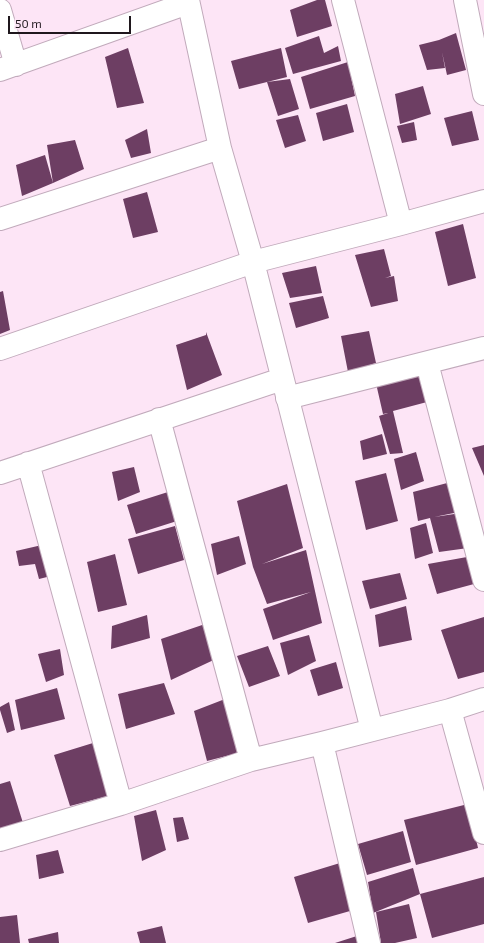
<!DOCTYPE html>
<html>
<head>
<meta charset="utf-8">
<style>
	body { margin:0 }
	#map { position:relative; width:484px; height:943px; overflow:hidden; background:#fde5f6; font-family:"Exo 2",sans-serif }
	canvas { display:block }
	.scale { position:absolute; left:8px; top:16px; width:123px; height:18px; box-sizing:border-box; border:2px solid #1f171d; border-top:0; padding-left:5px; font-size:12px; line-height:14px; white-space:nowrap; color:#1f171d; -webkit-text-stroke:3px #fde5f6; paint-order:stroke }
</style>
</head>
<body>
<div id="map">
<canvas width="484" height="943"></canvas>
<div class="scale">50 m</div>
</div>
<script>
const context = document.querySelector('canvas').getContext('2d');
context.lineJoin = 'round';
function paint(path, color) {
  context.fillStyle = color;
  context.fill(path, 'evenodd');
}
function poly(rows) {
  const path = new Path2D();
  for (const r of rows) {
    path.moveTo(r[0], r[1]);
    for (let i = 2; i < r.length; i += 2) path.lineTo(r[i], r[i + 1]);
  }
  return path;
}
function strokePath(path, color, width, dash) {
  context.strokeStyle = color;
  context.lineWidth = width;
  context.lineCap = dash ? 'butt' : 'round';
  context.setLineDash(dash || []);
  context.stroke(path);
}
paint(poly([
	[317,0,325,0,332,26,297,37,290,10],
	[456,33,466,70,447,75,442,52,445,68,427,70,419,45,439,40],
	[319,36,324,53,338,46,341,61,293,74,285,48],
	[128,48,144,103,117,108,105,57],
	[281,48,287,77,267,82,290,79,299,109,278,116,267,82,239,89,231,61],
	[348,62,355,96,310,109,301,77],
	[423,86,431,114,400,124,395,94],
	[347,104,354,132,323,141,316,113],
	[472,111,479,140,452,146,444,118],
	[298,115,306,141,285,148,276,120],
	[414,122,417,140,402,143,397,126],
	[147,129,151,153,131,158,125,140],
	[75,140,84,169,53,183,47,145],
	[45,155,53,183,22,196,16,165],
	[147,192,158,232,133,238,123,199],
	[463,224,476,278,448,286,435,232],
	[384,249,391,276,385,278,394,276,398,301,371,307,355,255],
	[316,266,322,293,290,298,282,273],
	[3,291,10,330,0,334,0,292],
	[323,296,329,318,296,328,289,303],
	[369,331,376,363,348,372,341,336],
	[206,332,222,375,187,390,176,345,206,335],
	[424,368,427,402,393,411,403,453,390,454,379,416,388,413,383,414,375,379],
	[382,434,387,454,363,460,360,441],
	[484,445,484,476,472,448],
	[416,452,424,481,401,490,394,459],
	[134,467,140,492,118,501,112,472],
	[386,473,398,521,366,530,355,481],
	[451,482,459,512,434,517,461,513,468,548,439,552,430,518,418,521,413,492],
	[287,484,303,548,262,564,306,550,322,623,273,640,263,609,311,592,267,604,253,567,237,501],
	[168,492,177,521,136,534,127,505],
	[426,523,433,553,415,559,410,528],
	[175,526,184,560,138,574,128,539],
	[239,536,246,564,217,575,211,544],
	[42,545,51,576,39,579,35,564,19,566,16,551],
	[115,554,127,605,98,612,87,562],
	[467,557,474,584,437,594,428,564],
	[400,573,407,599,370,609,362,581],
	[406,606,412,640,379,647,375,615],
	[147,615,150,638,111,649,112,626],
	[484,617,484,672,458,679,441,630],
	[211,622,220,657,171,680,161,639],
	[309,635,316,661,288,675,280,643],
	[268,646,280,676,249,687,237,656],
	[60,649,64,675,46,682,38,654],
	[336,662,343,688,318,696,310,670],
	[164,683,175,714,126,729,118,694],
	[57,688,65,719,21,730,15,700],
	[225,699,238,753,207,761,194,711],
	[9,702,15,730,7,733,0,710,0,707],
	[93,743,108,796,70,806,54,755],
	[10,781,23,823,0,832,0,784],
	[468,804,478,848,416,865,404,820],
	[156,810,166,850,142,861,134,816],
	[183,817,189,839,177,842,173,818],
	[403,831,411,862,367,875,358,844],
	[58,850,64,873,39,879,36,855],
	[340,863,350,911,308,923,294,877],
	[413,868,420,894,373,913,368,882],
	[484,877,484,924,432,938,420,894],
	[409,904,417,938,395,943,381,943,376,912],
	[17,915,20,943,0,943,0,917],
	[162,926,166,943,140,943,137,932],
	[58,932,59,943,29,943,28,939],
	[360,935,362,943,335,943]
]), '#6d3e63');
const minor = poly([
	[188,0,220,148,253,262,372,730],
	[343,0,401,224],
	[465,0,484,94],
	[0,10,16,65],
	[0,70,188,3],
	[0,219,220,148],
	[0,349,253,262,401,224,484,201],
	[427,363,484,580],
	[287,398,484,348],
	[159,419,251,760],
	[28,463,121,804],
	[0,473,282,379],
	[450,710,484,833],
	[322,743,369,943],
	[0,840,121,804,251,760,322,743,450,710,484,699]
]);
strokePath(minor, '#c1aabb', 24);
strokePath(minor, '#fff', 22);
</script>
</body>
</html>
